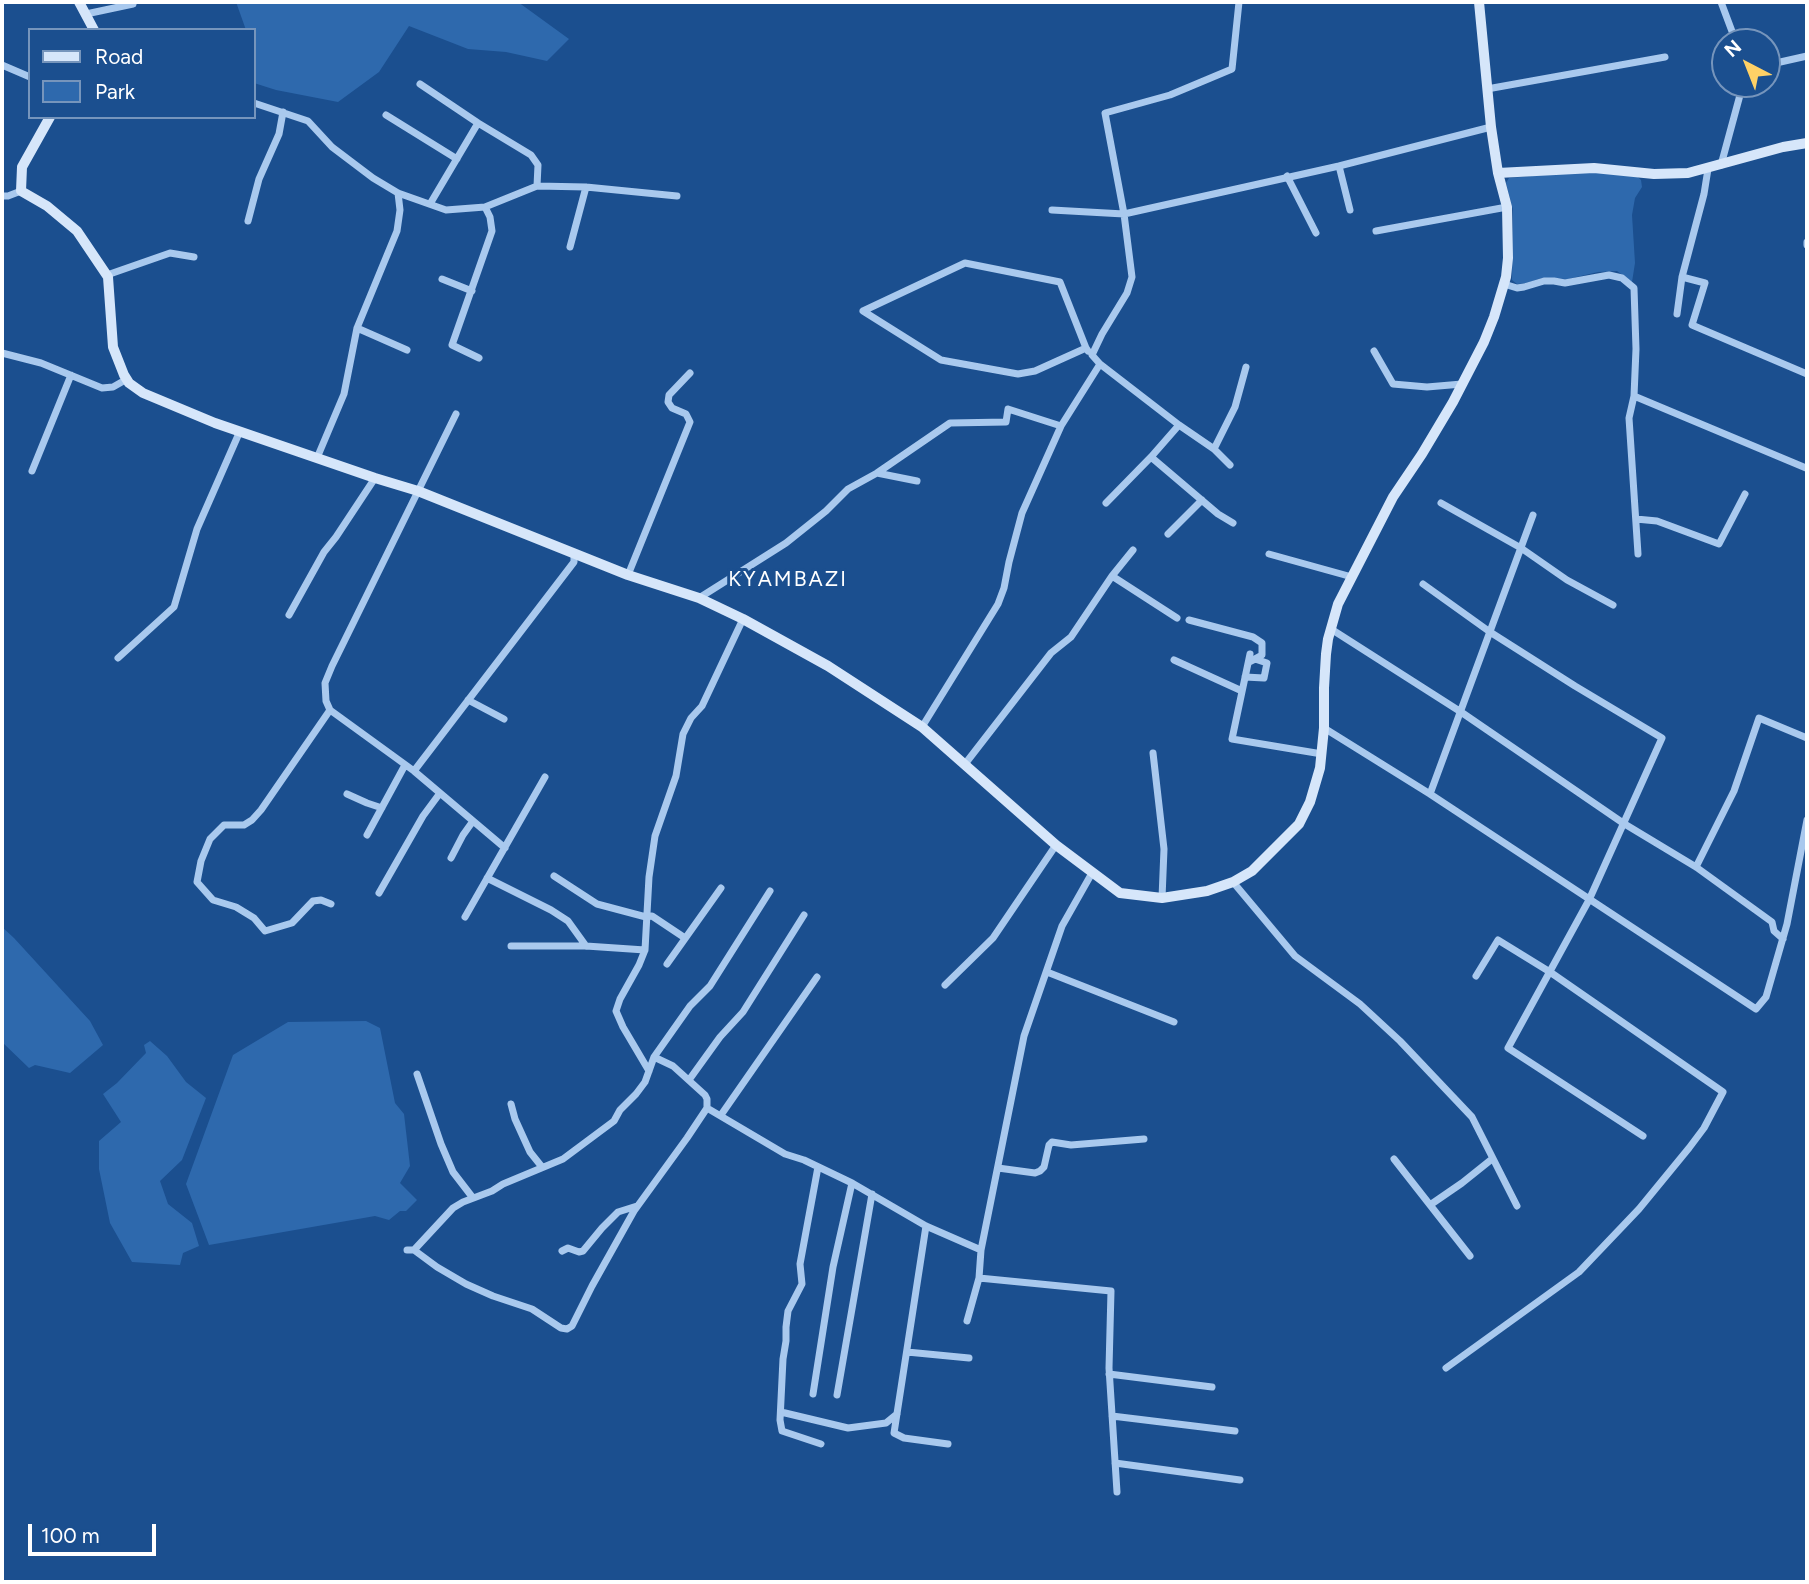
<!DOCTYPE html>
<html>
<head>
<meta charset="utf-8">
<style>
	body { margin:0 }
	#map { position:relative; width:1809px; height:1584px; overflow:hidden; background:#1b4f8f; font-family:Figtree,sans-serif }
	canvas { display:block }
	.frame { position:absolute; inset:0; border:4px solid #fff; pointer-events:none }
	.legend { position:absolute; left:28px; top:28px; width:228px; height:91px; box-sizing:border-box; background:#1b4f8f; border:2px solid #7695bc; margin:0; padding:9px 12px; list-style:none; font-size:21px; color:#fff }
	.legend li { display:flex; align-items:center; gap:14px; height:35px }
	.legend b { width:35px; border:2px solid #7695bc }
	.north { position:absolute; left:1711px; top:28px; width:70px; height:70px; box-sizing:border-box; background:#1b4f8f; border:2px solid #7695bc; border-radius:50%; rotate:318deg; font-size:19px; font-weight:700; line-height:28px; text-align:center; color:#fff }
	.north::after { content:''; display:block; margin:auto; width:24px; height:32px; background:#ffd166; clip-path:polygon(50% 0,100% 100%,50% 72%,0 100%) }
	.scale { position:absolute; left:28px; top:1524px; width:128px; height:32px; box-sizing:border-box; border:4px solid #fff; border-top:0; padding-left:9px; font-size:21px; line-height:24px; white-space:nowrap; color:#fff; -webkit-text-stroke:5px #1b4f8f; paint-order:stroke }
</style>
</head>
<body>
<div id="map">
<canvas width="1809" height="1584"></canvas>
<div class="frame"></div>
<ul class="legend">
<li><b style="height:9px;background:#d6e6fa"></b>Road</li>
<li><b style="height:19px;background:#2e69ad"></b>Park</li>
</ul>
<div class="north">N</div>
<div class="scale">100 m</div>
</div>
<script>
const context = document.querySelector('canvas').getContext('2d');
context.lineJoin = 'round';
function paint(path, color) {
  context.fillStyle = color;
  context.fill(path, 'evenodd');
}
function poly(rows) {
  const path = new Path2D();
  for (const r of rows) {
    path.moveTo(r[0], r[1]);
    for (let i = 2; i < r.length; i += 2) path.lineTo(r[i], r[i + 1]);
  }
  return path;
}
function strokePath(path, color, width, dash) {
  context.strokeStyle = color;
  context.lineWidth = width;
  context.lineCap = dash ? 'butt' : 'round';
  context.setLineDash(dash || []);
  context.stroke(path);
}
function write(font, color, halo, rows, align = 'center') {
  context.font = font + ' Figtree,sans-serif';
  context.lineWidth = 6;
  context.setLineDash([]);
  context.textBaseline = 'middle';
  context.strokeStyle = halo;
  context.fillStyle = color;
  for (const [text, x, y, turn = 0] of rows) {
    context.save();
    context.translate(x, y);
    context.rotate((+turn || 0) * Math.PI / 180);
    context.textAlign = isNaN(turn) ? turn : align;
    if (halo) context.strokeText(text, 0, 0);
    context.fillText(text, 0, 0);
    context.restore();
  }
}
paint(poly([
	[236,2,518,2,569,39,547,61,506,52,468,49,409,26,379,72,338,102,276,90,254,83,254,30,246,30],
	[1590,171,1636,175,1641,180,1642,187,1635,198,1632,215,1635,263,1632,282,1617,271,1598,272,1568,279,1542,278,1526,283,1517,284,1512,280,1513,210,1506,183,1509,178],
	[2,927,14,938,90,1021,103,1045,70,1073,35,1065,29,1068,2,1042],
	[366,1021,380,1028,395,1103,404,1114,410,1166,400,1183,417,1200,406,1211,400,1211,389,1220,375,1216,209,1245,186,1184,233,1055,288,1022],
	[150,1041,167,1056,186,1082,206,1098,182,1160,160,1181,168,1204,192,1223,199,1246,183,1253,180,1265,132,1262,110,1223,99,1169,99,1141,121,1122,103,1094,117,1083,146,1053,144,1045]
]), '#2e69ad');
strokePath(poly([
	[1721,2,1736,42],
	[86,14,133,4],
	[2,65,30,77],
	[1767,65,1807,56],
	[420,84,478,123,531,155,538,165,537,186],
	[1487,89,1665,57],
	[254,103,308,121,332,147,373,178,398,193,446,210,485,207,537,186,586,187,677,196],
	[386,115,457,159],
	[1721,165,1743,84],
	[1339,166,1350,210],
	[1287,176,1316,233],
	[2,196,8,196,21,191],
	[430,204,478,123],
	[1052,210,1124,214,1339,166,1491,127],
	[248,221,259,179,279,134,283,112],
	[1376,231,1507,207],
	[1807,245,1807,242],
	[570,247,586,187],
	[107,275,170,253,194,257],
	[1682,277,1705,283,1692,325,1807,374],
	[442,279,472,291],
	[1504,284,1517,288,1524,287,1544,281,1554,281,1565,283,1609,275,1622,278,1634,288,1636,349,1634,396,1629,418,1638,554],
	[863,311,965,263,1060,282,1086,348],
	[863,311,941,360,1018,374,1035,371,1086,348,1088,351],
	[1677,314,1682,277,1704,194,1708,169],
	[357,328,407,350],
	[1374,351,1393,384,1427,387,1462,384],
	[2,353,41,363,102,388,113,387,127,379],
	[479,358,452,345,492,231,490,217,485,207],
	[1634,396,1806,468],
	[456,414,332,666,325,683,326,701,330,710,414,771,505,848],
	[1214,449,1235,407,1246,367],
	[1151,457,1218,514,1233,523],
	[317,458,344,394,357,328,397,231,400,210,398,193],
	[1230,465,1214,449,1179,425,1100,364,1092,355,1102,334,1127,293,1132,277,1124,214,1105,113,1170,95,1232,69,1239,2],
	[32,471,71,375],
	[877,473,917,481],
	[1106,503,1151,457,1179,425],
	[1441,503,1521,548,1567,580,1613,605],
	[1636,519,1657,521,1719,544,1745,494],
	[1168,534,1202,500],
	[1269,554,1352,577],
	[628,575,690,422,686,414,672,408,668,402,669,395,690,373],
	[1112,576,1177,618],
	[1423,584,1490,632,1575,686,1662,738,1589,900,1508,1048,1643,1136],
	[699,598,786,543,826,511,848,489,877,473,950,423,1006,422,1008,409,1061,426],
	[289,615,324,552,336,537,375,478],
	[1189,620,1253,637,1262,643,1262,655,1249,662,1255,659,1267,663,1264,678,1245,677],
	[1331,629,1461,712,1623,823,1696,867,1772,922,1774,931,1783,939],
	[1250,654,1232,739,1322,754],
	[118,658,174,607,197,529,240,431],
	[1174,660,1242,691],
	[468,700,504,719],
	[330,710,261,810,252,820,244,825,224,825,210,839,201,861,197,882,213,900,236,907,254,918,265,931,292,923,313,901,321,900,331,904],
	[922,727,998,604,1004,588,1009,562,1022,513,1061,426,1100,364],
	[1324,728,1430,794,1756,1009,1766,997,1787,924,1807,820],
	[1153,753,1164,849,1162,898],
	[965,764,1051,653,1071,637,1112,576,1133,550],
	[414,771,574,562,574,554],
	[347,794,367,803,382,808],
	[1430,794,1533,515],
	[367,835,405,765],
	[451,858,463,835,473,821],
	[1696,867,1734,791,1759,718,1807,738],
	[554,876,597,904,646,917,652,916,685,938],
	[487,878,551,910,568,921,586,946],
	[1233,882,1295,956,1360,1004,1400,1041,1472,1117,1517,1206],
	[379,893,423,816,440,793],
	[465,917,545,777],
	[511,946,586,946,645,950],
	[667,964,721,888],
	[1047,972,1174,1022],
	[945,985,993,938,1056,845],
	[649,1071,623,1027,616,1011,620,999,639,965,645,950,649,877,655,836,676,776,683,734,691,718,702,706,743,619],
	[417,1074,441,1144,453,1172,473,1198],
	[689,1080,720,1037,743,1012,804,915],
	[511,1104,515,1119,530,1152,542,1167],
	[707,1108,785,1154,804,1160,852,1183,926,1226,981,1250],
	[721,1115,817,977],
	[1394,1159,1470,1256],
	[818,1167,800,1264,802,1284,788,1311,786,1327,786,1341,783,1359,780,1420,782,1431,821,1444],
	[998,1168,1035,1173,1040,1171,1044,1167,1049,1145,1052,1142,1071,1145,1144,1139],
	[1430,1205,1462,1183,1492,1159],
	[926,1226,894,1433,904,1438,948,1444],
	[407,1250,414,1250,437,1267,466,1284,493,1296,532,1309,561,1328,567,1329,572,1326,592,1286,634,1211,687,1138,707,1108,707,1099,705,1095,673,1066,654,1057],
	[414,1250,453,1208,463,1202,492,1191,503,1184,563,1159,614,1121,620,1110,636,1094,645,1082,654,1057,690,1006,710,986,770,891],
	[562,1251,568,1248,579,1252,583,1251,602,1228,618,1212,637,1206],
	[979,1278,1111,1291,1109,1368,1117,1492],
	[967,1321,979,1278,981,1250,1024,1036,1062,926,1092,873],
	[907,1352,969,1358],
	[1446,1368,1579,1272,1639,1209,1689,1148,1704,1128,1723,1092,1550,972,1498,940,1476,976],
	[1109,1374,1212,1387],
	[813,1394,833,1267,852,1183],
	[837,1395,872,1194],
	[781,1412,848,1428,886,1423,897,1414],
	[1112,1416,1235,1431],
	[1115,1463,1240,1480]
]), '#a9c9ee', 7);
strokePath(poly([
	[79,2,94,30],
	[50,117,22,167,21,191,47,206,77,231,108,277,113,347,124,375,129,383,143,393,215,423,375,478,418,491,628,575,699,598,743,619,828,666,922,727,1056,845,1120,893,1162,898,1207,891,1233,882,1252,871,1299,824,1310,802,1320,768,1324,728,1324,688,1326,654,1328,639,1338,604,1393,497,1422,454,1453,402,1484,342,1494,317,1506,277,1508,258,1507,207,1498,173,1491,127,1479,2],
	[1498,173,1594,168,1654,174,1688,173,1783,147,1807,143]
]), '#d6e6fa', 10);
context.letterSpacing = '2px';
write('21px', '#fff', '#1b4f8f', [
	["KYAMBAZI",788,580]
]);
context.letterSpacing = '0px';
</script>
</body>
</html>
